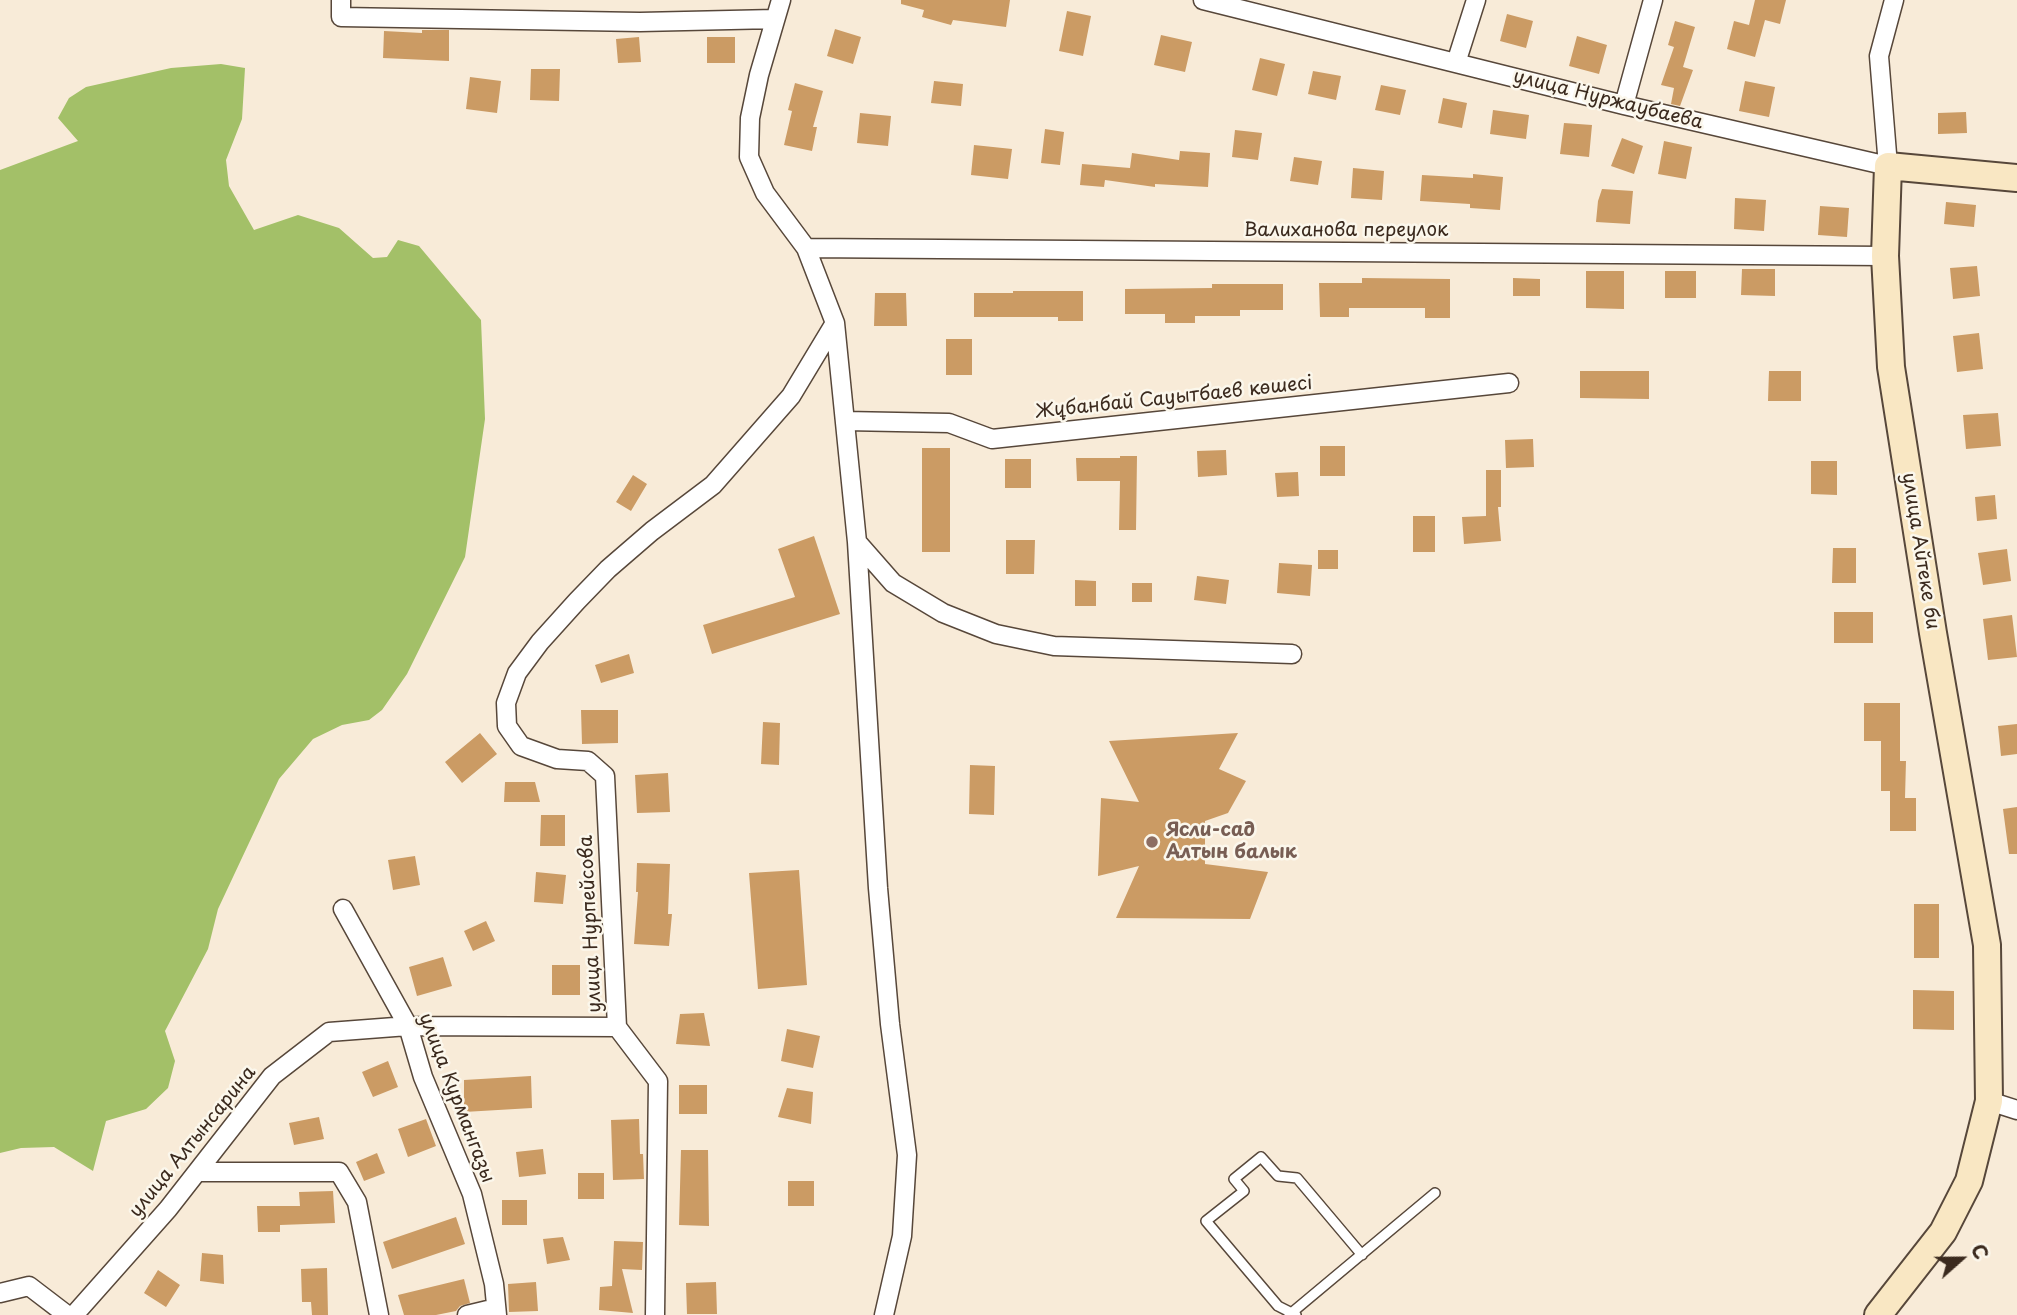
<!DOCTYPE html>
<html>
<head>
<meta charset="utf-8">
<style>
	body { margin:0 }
	#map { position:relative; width:2017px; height:1315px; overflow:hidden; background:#f8ebd8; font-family:"Playpen Sans",sans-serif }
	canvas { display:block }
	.north { position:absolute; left:1926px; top:1224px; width:70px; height:70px; -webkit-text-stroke:5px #fbf7ec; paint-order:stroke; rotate:69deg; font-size:19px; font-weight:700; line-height:28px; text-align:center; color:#3b2a1e }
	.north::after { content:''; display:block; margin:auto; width:24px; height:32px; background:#3b2a1e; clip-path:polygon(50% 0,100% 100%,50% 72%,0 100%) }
</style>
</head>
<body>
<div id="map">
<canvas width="2017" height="1315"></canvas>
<div class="north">С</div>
</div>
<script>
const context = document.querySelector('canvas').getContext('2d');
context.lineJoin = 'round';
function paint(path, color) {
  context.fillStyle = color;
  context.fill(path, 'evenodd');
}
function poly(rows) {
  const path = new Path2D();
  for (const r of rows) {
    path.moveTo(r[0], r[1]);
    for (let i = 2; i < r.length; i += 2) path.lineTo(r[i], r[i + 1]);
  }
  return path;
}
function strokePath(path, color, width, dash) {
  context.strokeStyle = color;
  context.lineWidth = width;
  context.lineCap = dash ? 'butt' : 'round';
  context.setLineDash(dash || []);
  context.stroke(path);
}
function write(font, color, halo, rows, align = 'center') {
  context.font = font + ' "Playpen Sans",sans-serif';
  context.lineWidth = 5;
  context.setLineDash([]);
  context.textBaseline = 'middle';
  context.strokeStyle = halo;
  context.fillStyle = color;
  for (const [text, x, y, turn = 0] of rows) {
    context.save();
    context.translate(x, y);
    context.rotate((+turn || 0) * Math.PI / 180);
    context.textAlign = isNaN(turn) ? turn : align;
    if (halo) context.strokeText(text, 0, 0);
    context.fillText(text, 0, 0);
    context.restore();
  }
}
paint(poly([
	[221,64,245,68,242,119,226,160,229,186,254,230,298,215,339,228,373,258,387,257,398,240,419,246,481,320,485,419,465,557,407,674,382,710,369,720,342,725,313,739,279,779,218,909,208,949,165,1031,175,1061,168,1088,146,1109,106,1121,93,1171,54,1147,21,1148,0,1153,0,170,78,141,58,118,69,98,86,87,171,68]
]), '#a3c068');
paint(poly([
	[901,0,1010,0,1006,27,953,20,951,25,922,17,924,10,901,4],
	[1755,0,1786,0,1780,24,1765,20,1755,57,1727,49,1734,21,1749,25],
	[1067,11,1091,16,1083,56,1059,51],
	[1507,14,1533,21,1526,48,1500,41],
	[1675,21,1695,27,1683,67,1693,70,1680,106,1671,104,1674,88,1661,85,1674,47,1668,45],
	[835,29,861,37,853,64,827,56],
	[422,30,449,30,449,61,383,58,384,31,422,33],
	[1161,35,1192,42,1185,72,1154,65],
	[1577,36,1607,45,1599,74,1569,66],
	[639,37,641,62,618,63,616,39],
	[707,37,735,37,735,63,707,63],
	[1260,58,1285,64,1277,96,1252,90],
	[531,69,560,69,559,101,530,100],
	[1313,71,1341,76,1336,100,1308,94],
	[470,77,501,81,497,113,466,109],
	[934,81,963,84,961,106,931,103],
	[1745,81,1775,87,1769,117,1739,111],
	[795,83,823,91,813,127,817,127,812,151,784,145,792,111,788,110],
	[1381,85,1406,90,1400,115,1375,110],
	[1443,98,1467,103,1462,128,1438,123],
	[1493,110,1529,115,1526,139,1490,134],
	[1966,112,1967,133,1938,134,1938,113],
	[860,113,891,116,888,146,857,143],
	[1564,123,1592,125,1589,157,1560,154],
	[1045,129,1064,132,1060,165,1041,163],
	[1235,130,1262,133,1258,160,1232,157],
	[1622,138,1643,146,1634,174,1611,166],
	[1664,141,1692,147,1686,179,1658,174],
	[974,145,1012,149,1008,179,971,175],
	[1180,151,1210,153,1208,187,1155,184,1155,187,1105,180,1104,187,1080,185,1082,164,1130,168,1132,153,1179,160],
	[1294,157,1322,161,1318,185,1290,181],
	[1353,168,1384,171,1382,200,1351,198],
	[1473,174,1503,177,1500,210,1470,208,1470,204,1420,201,1422,175,1473,178],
	[1602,189,1633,191,1630,224,1596,222,1598,201],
	[1735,198,1766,200,1764,231,1734,229],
	[1946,202,1976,205,1974,227,1944,224],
	[1820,206,1849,208,1847,237,1818,235],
	[1977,266,1980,296,1953,299,1950,268],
	[1742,269,1775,269,1775,296,1741,295],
	[1586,271,1624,271,1624,309,1586,308],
	[1665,271,1696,271,1696,298,1665,298],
	[1362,278,1450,279,1450,318,1425,318,1425,308,1349,308,1349,317,1320,317,1319,283,1362,283],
	[1513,278,1540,279,1540,296,1513,296],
	[1212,284,1283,284,1283,310,1240,310,1240,316,1195,316,1195,323,1165,323,1165,314,1125,314,1125,289,1212,288],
	[1013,291,1083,291,1083,321,1058,321,1058,317,974,317,974,293,1013,293],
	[875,293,906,293,907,326,874,326],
	[1979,333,1983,369,1957,372,1953,336],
	[946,339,972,339,972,375,946,375],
	[1580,371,1649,371,1649,399,1580,398],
	[1769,371,1801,371,1801,401,1768,401],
	[1998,413,2001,446,1966,449,1963,415],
	[1533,439,1534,467,1506,468,1505,440],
	[1320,446,1345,446,1345,476,1320,476],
	[922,448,950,448,950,552,922,552],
	[1226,450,1227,475,1198,477,1197,451],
	[1120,456,1137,456,1136,530,1119,530,1120,481,1077,481,1076,458,1120,458],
	[1005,459,1031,459,1031,488,1005,488],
	[1811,461,1837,461,1837,495,1811,494],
	[1486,470,1501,470,1501,507,1498,507,1501,541,1464,544,1462,517,1486,516],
	[1298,472,1299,496,1277,497,1275,473],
	[633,475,647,484,631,511,616,502],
	[1995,495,1997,519,1977,521,1975,497],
	[1413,516,1435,516,1435,552,1413,552],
	[814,536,840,614,712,654,703,625,795,597,778,549],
	[1006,540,1035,540,1034,574,1006,574],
	[1833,548,1856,548,1856,583,1832,583],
	[2007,549,2011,581,1983,585,1978,553],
	[1318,550,1338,550,1338,569,1318,569],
	[1279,563,1312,565,1310,596,1277,593],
	[1197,576,1229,580,1226,604,1194,600],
	[1075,580,1096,581,1096,606,1075,606],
	[1132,583,1152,583,1152,602,1132,602],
	[1834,612,1873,612,1873,643,1834,643],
	[2012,615,2017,657,1988,660,1983,619],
	[629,654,634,673,601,683,595,665],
	[1864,703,1900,703,1900,761,1906,761,1905,798,1916,798,1916,831,1890,831,1890,791,1881,791,1881,741,1864,741],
	[581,710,618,710,618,743,582,744],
	[763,722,780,723,779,765,761,764],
	[2017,724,2017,754,2001,756,1998,726],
	[480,733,497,754,462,783,445,762],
	[1238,733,1219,769,1246,781,1228,813,1205,821,1205,864,1268,872,1250,919,1116,918,1139,866,1098,876,1101,798,1139,802,1109,741],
	[970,765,995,766,994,815,969,814],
	[668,773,670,812,637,813,635,775],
	[505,782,535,782,540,802,504,802],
	[2017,807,2017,854,2009,854,2003,809],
	[541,815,565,815,565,846,540,846],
	[415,856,420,885,393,890,388,860],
	[637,863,670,864,668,914,672,914,669,946,634,944,638,892,636,892],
	[799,870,807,985,758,989,749,873],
	[536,872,566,875,563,904,534,902],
	[1914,904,1939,904,1939,958,1914,958],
	[486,921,495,941,473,951,464,931],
	[443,957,452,986,417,996,409,967],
	[552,965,580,965,580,995,552,995],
	[1913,990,1954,991,1954,1030,1913,1029],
	[704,1013,710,1046,676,1044,680,1014],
	[787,1029,820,1036,813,1068,781,1061],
	[388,1061,398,1087,373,1097,362,1072],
	[531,1076,532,1108,464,1112,464,1080],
	[679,1085,707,1085,707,1114,679,1114],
	[787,1088,813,1092,811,1124,778,1117],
	[319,1117,324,1139,294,1145,289,1123],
	[426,1119,436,1146,408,1157,398,1129],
	[639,1119,640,1154,643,1154,644,1179,613,1180,611,1120],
	[543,1149,546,1174,519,1177,516,1152],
	[681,1150,708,1150,709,1226,679,1225],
	[377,1153,385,1173,364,1181,356,1162],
	[578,1173,604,1173,604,1199,578,1199],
	[788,1181,814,1181,814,1206,788,1206],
	[333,1191,335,1223,280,1225,280,1232,258,1232,257,1206,300,1206,299,1192],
	[502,1200,527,1200,527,1225,502,1225],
	[456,1217,465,1244,392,1269,383,1242],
	[563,1237,570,1260,547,1264,543,1239],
	[614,1241,643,1242,642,1270,622,1269,633,1313,599,1310,600,1287,612,1286],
	[202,1253,223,1255,224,1284,200,1281],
	[327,1268,328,1315,312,1315,311,1302,302,1302,301,1269],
	[158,1270,180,1285,166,1307,144,1293],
	[464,1279,470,1303,460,1306,456,1311,436,1315,404,1315,398,1295],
	[536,1282,538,1311,509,1312,508,1284],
	[716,1282,717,1314,687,1314,686,1283]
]), '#cb9b64');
const lane = poly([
	[1289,1315,1435,1193],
	[1296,1315,1278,1306,1206,1221,1244,1191,1234,1179,1261,1157,1278,1176,1297,1178,1362,1255]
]);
const street = poly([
	[341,0,341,17,640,22,775,19],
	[781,0,759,75,750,118,749,157,765,193,806,248,835,323,857,542,878,888,890,1024,907,1155,902,1236,884,1315],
	[1203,0,1624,105,1888,166,1879,56,1894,0],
	[1456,63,1476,0],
	[1624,105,1653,0],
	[806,248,1885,256],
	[845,421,949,423,992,439,1509,383],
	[857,542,893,583,943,613,996,634,1054,646,1292,654],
	[343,909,408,1026,423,1077,472,1194,494,1284,497,1315],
	[1989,1101,2017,1110],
	[197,1172,339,1172,357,1202,379,1315],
	[0,1293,29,1286,67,1315],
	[74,1315,168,1209,272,1076,329,1032,408,1026,617,1027],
	[467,1315,496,1308],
	[655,1315,658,1081,617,1027,605,776,588,761,557,759,521,746,507,726,506,703,517,673,540,642,577,601,608,569,652,531,713,485,791,396,835,323]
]);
const secondary = poly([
	[1878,1315,1943,1232,1969,1181,1989,1101,1987,945,1933,633,1891,367,1885,256,1888,166,2017,178]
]);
strokePath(lane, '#57473a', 12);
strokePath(street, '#57473a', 21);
strokePath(secondary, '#57473a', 30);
strokePath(lane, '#fff', 9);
strokePath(street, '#fff', 18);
strokePath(secondary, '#f9e7c3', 26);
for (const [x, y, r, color] of [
	[1152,842,7,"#8d6e63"]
]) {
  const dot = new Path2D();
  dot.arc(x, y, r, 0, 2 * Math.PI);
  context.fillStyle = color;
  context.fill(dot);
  strokePath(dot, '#fbf7ec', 2.5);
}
write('19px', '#3b2a1e', '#fbf7ec', [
	["улица Нуржаубаева",1608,100,14],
	["Валиханова переулок",1346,231],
	["Жұбанбай Сауытбаев көшесі",1174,398,-6],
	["улица Айтеке би",1920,551,81],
	["улица Нурпейсова",591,924,-93],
	["улица Курмангазы",456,1098,69],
	["улица Алтынсарина",193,1142,-51]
]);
write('bold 19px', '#785e54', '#fbf7ec', [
	["Ясли-сад",1166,831],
	["Алтын балык",1166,853]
], 'left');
</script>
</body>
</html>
